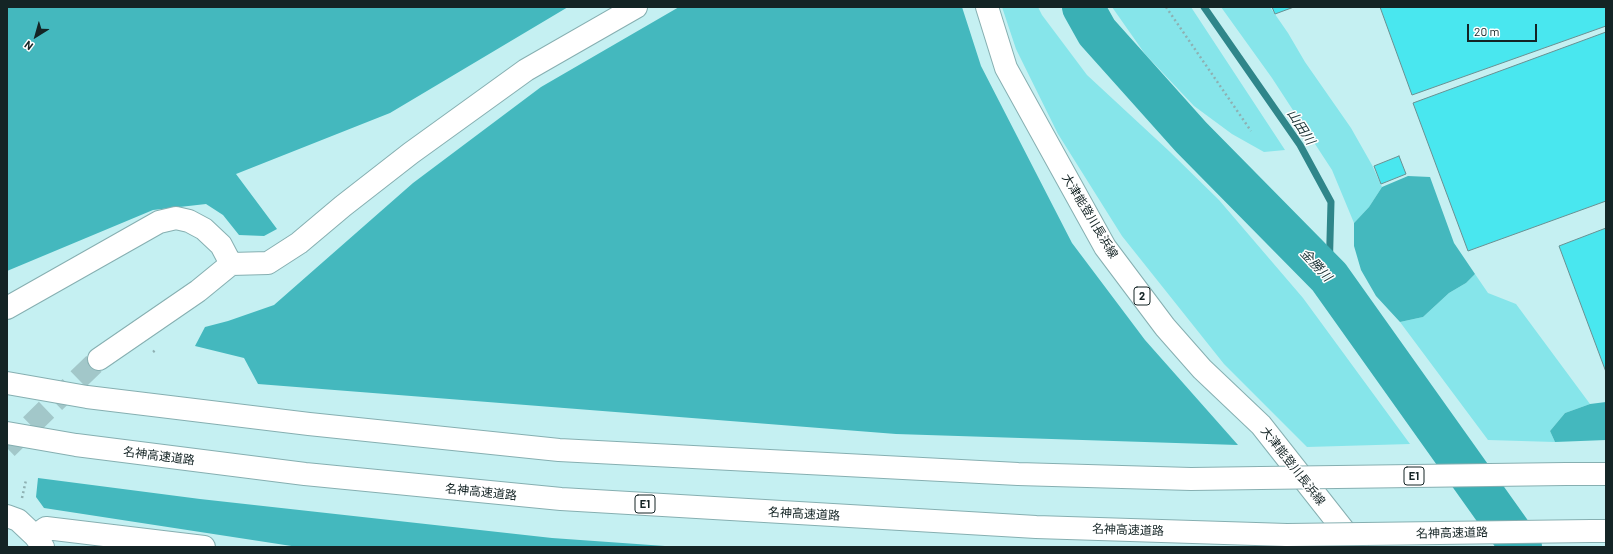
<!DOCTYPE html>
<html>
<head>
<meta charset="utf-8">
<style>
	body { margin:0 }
	#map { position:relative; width:1613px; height:554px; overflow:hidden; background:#c5f0f2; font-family:Barlow,sans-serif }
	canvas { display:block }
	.frame { position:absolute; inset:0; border:8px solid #142425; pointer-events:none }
	.north { position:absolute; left:16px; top:16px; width:40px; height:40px; -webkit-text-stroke:3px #fff; paint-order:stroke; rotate:217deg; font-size:11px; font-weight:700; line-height:16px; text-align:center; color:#142425 }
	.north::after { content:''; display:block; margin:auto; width:14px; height:18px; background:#142425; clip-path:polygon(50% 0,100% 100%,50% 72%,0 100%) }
	.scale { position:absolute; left:1467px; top:24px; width:70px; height:18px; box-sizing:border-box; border:2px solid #142425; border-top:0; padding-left:5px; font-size:12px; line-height:14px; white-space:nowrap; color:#142425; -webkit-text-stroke:3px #fff; paint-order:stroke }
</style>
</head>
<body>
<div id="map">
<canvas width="1613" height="554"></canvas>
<div class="frame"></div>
<div class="north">N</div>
<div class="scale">20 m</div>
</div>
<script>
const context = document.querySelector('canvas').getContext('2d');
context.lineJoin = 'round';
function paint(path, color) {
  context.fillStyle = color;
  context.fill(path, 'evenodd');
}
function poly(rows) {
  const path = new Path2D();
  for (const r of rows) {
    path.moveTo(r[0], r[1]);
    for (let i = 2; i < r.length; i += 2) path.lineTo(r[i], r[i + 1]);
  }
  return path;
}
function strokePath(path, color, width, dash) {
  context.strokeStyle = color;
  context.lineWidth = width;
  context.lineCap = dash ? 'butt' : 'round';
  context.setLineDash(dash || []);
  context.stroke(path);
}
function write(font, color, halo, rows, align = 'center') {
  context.font = font + ' Barlow,"Noto Sans JP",sans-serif';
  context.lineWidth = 3;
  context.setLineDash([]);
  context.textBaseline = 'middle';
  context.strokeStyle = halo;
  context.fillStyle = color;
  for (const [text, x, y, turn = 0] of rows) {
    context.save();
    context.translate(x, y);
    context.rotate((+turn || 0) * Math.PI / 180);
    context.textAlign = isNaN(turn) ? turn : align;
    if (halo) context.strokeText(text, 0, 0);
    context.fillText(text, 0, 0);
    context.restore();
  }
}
paint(poly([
	[1002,7,1038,7,1042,15,1087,75,1169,151,1219,200,1303,298,1410,444,1307,447,1224,364,1122,236,1058,134,1016,49],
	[1112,7,1191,7,1285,150,1264,152,1232,134,1194,106,1145,54],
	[1221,7,1270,7,1288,33,1305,62,1351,128,1372,165,1382,187,1369,207,1354,223,1332,170,1272,78],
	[1475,274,1488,293,1516,304,1590,404,1565,413,1550,431,1555,442,1488,440,1400,322,1423,317,1449,293,1466,283]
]), '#86e5ea');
paint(poly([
	[7,7,568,7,390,113,236,174,277,229,264,236,239,235,223,215,206,204,153,210,7,271],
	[679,7,962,7,981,66,1072,243,1145,340,1238,445,896,434,258,384,244,358,195,346,205,327,228,321,274,305,413,183,541,87],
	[1408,176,1430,177,1454,243,1475,274,1466,283,1449,293,1423,317,1400,322,1376,296,1361,270,1354,246,1354,223,1369,207,1382,187],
	[1606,402,1606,440,1555,442,1550,431,1565,413,1590,404],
	[38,478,200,499,552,538,679,547,298,547,44,508,36,497]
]), '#44b8be');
strokePath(poly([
	[1204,7,1300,145,1331,202,1329,277]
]), '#2f868a', 7);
strokePath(poly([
	[1083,7,1097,32,1191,137,1329,277,1521,547]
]), '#3ab0b5', 42);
const building = poly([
	[1272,7,1294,7,1275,14,1272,7],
	[1380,7,1606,7,1606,26,1412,95,1380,7],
	[1606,32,1606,201,1468,251,1413,103,1606,32],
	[1399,156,1406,174,1381,184,1374,166,1399,156],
	[1606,228,1606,372,1559,246,1606,228]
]);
paint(building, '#49e7ef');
strokePath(building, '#689092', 1);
strokePath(poly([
	[7,448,99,359]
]), '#a2c7c9', 22, [22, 11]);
const minor = poly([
	[7,308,159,222,176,218,189,221,204,229,221,245,231,264],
	[99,359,198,291,231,264,268,263,299,243,343,206,411,153,526,70,636,7],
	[7,516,18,520,35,536,43,547],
	[35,536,46,528,204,547]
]);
const major = poly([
	[987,7,1006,68,1105,247,1165,327,1202,369,1261,425,1357,547]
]);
const highway = poly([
	[7,383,87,397,309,424,559,450,1018,474,1191,479,1261,478],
	[7,433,76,445,305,474,561,499,1036,527,1287,535],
	[1566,474,1606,474],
	[1591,531,1606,531]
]);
strokePath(minor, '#86afb1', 24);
strokePath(major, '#86afb1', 24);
strokePath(highway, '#86afb1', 24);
strokePath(poly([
	[1166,7,1251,131],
	[153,352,157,349],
	[22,498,26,480]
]), '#8eb0b2', 2.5, [2, 3]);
strokePath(minor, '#fff', 22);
strokePath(major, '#fff', 22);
strokePath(highway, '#fff', 22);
const highwayBridge = poly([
	[1261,478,1566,474],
	[1287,535,1591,531]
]);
strokePath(highwayBridge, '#86afb1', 24, []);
strokePath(highwayBridge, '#fff', 22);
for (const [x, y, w] of [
	[1142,296,16],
	[1414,476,20],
	[645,504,20]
]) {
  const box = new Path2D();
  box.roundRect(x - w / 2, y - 9, w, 18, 3);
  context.fillStyle = '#fff';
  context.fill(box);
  strokePath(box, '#142425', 1);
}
write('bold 11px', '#142425', null, [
	["2",1142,296],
	["E1",1414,476],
	["E1",645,504]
]);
write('12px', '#142425', '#fff', [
	["大津能登川長浜線",1090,216,59],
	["名神高速道路",159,456,7],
	["大津能登川長浜線",1293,466,52],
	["名神高速道路",481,492,6],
	["名神高速道路",804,514,3],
	["名神高速道路",1128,530,2],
	["名神高速道路",1452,533,-1]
]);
write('italic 13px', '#1a3335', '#fff', [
	["山田川",1301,127,57],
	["金勝川",1316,265,47]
]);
</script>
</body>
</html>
